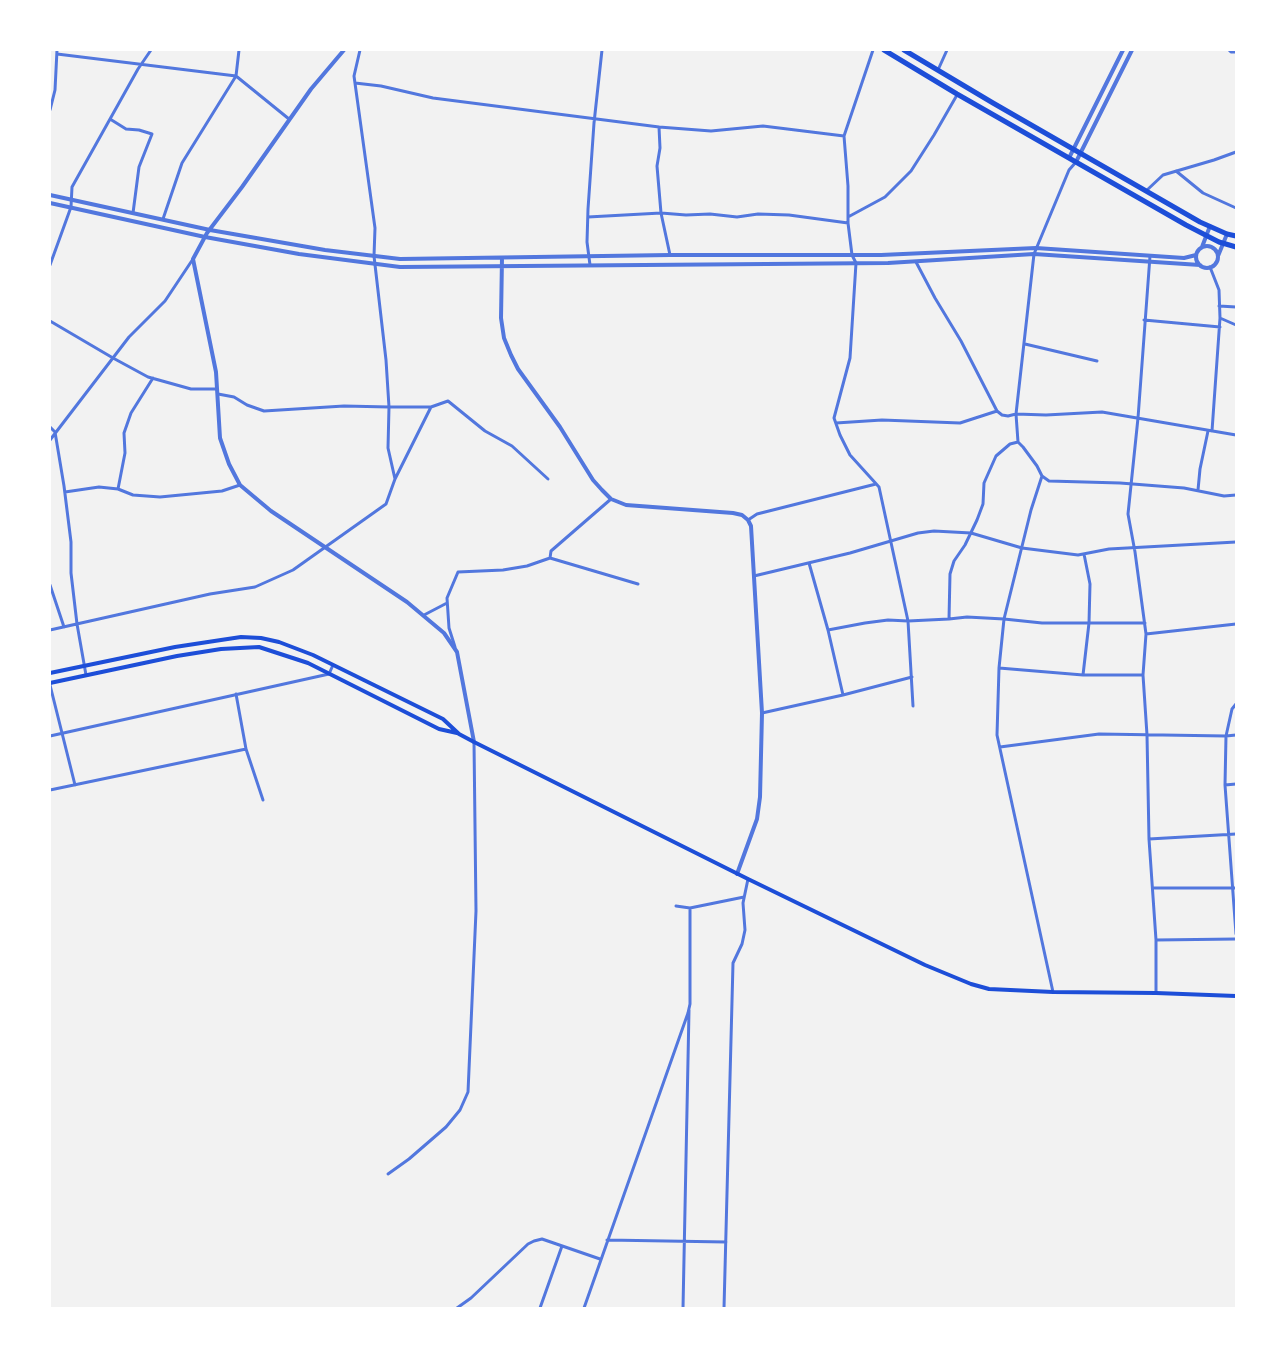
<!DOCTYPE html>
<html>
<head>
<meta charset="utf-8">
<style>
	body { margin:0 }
	#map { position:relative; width:1286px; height:1358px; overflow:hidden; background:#f2f2f2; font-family:Rubik,sans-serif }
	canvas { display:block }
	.frame { position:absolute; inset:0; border:51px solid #fff; pointer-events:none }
</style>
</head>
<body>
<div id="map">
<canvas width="1286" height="1358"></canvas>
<div class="frame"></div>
</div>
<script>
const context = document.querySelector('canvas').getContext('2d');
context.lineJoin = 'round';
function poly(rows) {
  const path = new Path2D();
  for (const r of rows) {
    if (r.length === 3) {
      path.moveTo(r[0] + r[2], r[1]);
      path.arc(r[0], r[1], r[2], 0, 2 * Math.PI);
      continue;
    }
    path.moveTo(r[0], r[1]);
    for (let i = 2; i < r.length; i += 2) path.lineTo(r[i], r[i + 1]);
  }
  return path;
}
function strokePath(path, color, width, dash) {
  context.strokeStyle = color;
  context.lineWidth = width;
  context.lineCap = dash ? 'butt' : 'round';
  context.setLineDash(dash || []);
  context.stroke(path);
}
strokePath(poly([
	[239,50,236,76,289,119],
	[873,50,844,136,848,186,848,223,852,255,856,263,850,358,834,418,840,435,850,455,879,487,908,621,913,706],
	[1229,50,1231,52,1236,52],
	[57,54,236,76,182,163,163,219],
	[938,70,947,50],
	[355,83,381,86,433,98,659,127,660,148,657,166,661,213,670,255],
	[50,110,55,90,57,50],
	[110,119,126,129,139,130,152,134,139,167,133,213],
	[659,127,711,131,763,126,844,136],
	[1176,171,1203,193,1236,208],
	[1146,191,1163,175,1214,160,1236,152],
	[588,217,661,213,686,215,710,214,737,217,758,214,789,215,848,223],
	[848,217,885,197,911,171,934,135,957,95],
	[1150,256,1138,418,1128,514,1135,552,1146,634,1143,675,1147,735,1149,839,1156,940,1156,993],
	[916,262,935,298,961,341,997,411,1002,415,1008,416,1016,414,1034,254,1069,170,1076,162],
	[50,265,71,207,72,187,138,69,151,50],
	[590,265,587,242,588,209,594,123,602,50],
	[1210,267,1219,290,1220,318,1212,431],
	[1219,306,1236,307],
	[1220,318,1236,325],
	[1144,320,1220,327],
	[50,321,113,358,148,377,191,389,217,389],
	[1025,344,1097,361],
	[218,394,234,397,247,405,264,411,344,406,389,407,386,360,374,256,375,228,354,76,360,50],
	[431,407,448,401,485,431,512,446,548,479],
	[836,423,882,420,960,423,997,411],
	[50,427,55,432,64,486,71,542,71,573,77,624,86,675],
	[50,440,129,337,165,301,193,259],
	[1018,442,1016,414,1046,415,1102,412,1236,435],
	[1042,476,1031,510,1004,619,967,617,949,619,950,574,954,561,965,545,977,520,983,504,984,483,996,456,1010,444,1018,442,1023,447,1037,466,1042,476,1049,481,1120,483,1184,488,1224,496,1236,495],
	[118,489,133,495,160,497,222,491,240,485],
	[1198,490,1200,469,1208,431],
	[65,492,99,487,118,489,125,453,124,433,131,413,153,378],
	[748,520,757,514,876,484],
	[550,558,551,551,611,499],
	[809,563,828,630,843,695],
	[754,576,850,553,918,533,934,531,971,533,1022,548,1078,555,1109,549,1236,542],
	[50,585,64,627],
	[424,615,447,603],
	[50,630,210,594,255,587,293,570,386,504,395,479,388,448,389,407,431,407,395,479],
	[828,630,865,623,888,620,908,621,949,619],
	[1146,634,1236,624],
	[455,647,449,628,447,598,458,572,503,570,527,566,550,558,638,584],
	[999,668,1083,675,1143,675],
	[1083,675,1089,623,1090,584,1084,554],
	[50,685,75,785],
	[236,694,246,749,263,800],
	[1236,704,1232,709,1226,736,1236,735],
	[762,713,843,695,912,677],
	[50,736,329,674,333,665],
	[1000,747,1099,734,1226,736,1225,785,1236,934],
	[1225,785,1236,784],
	[50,790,246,749],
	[1149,839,1236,834],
	[1153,888,1236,888],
	[676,906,690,908,744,897],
	[1156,940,1236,939],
	[1053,992,997,735,999,668,1004,619,1042,623,1145,623],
	[388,1174,409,1159,446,1127,460,1110,468,1092,476,911,474,742],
	[607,1240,726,1242],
	[457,1308,471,1298,528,1244,534,1241,542,1239,600,1259],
	[540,1308,562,1246],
	[584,1308,688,1013,690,1004,690,908],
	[683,1308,689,1010],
	[724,1308,733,963,742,944,745,930,743,903,748,879]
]), '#5277de', 3);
strokePath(poly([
	[344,50,311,89,242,187,207,233,193,259,216,372,220,438,229,464,240,485,271,511,407,602,444,633,457,652,474,742],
	[1069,158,1123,50],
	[1076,162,1132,50],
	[50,195,210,230,325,250,400,259,670,255,881,255,1036,248,1184,258,1196,255],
	[50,203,205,237,299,254,400,267,888,263,1034,254,1200,265],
	[1207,257,11],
	[1202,247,1210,226],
	[1218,256,1227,234],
	[502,258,501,318,504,338,511,355,518,369,560,427,593,480,602,490,611,499,626,505,733,513,742,515,748,520,751,526,762,713,760,797,757,819,737,874]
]), '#5277de', 4);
strokePath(poly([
	[50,673,175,647,221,640,241,637,261,638,279,642,313,655,443,719,459,734,474,742,748,879,925,965,971,984,989,989,1053,992,1156,993,1236,996],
	[50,683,177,656,221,649,259,647,308,663,439,729,457,733]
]), '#1d4ed8', 4);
strokePath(poly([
	[884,50,957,94,1186,225,1219,242,1236,247],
	[904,50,993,103,1200,222,1227,234,1236,236]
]), '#1d4ed8', 5);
</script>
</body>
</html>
